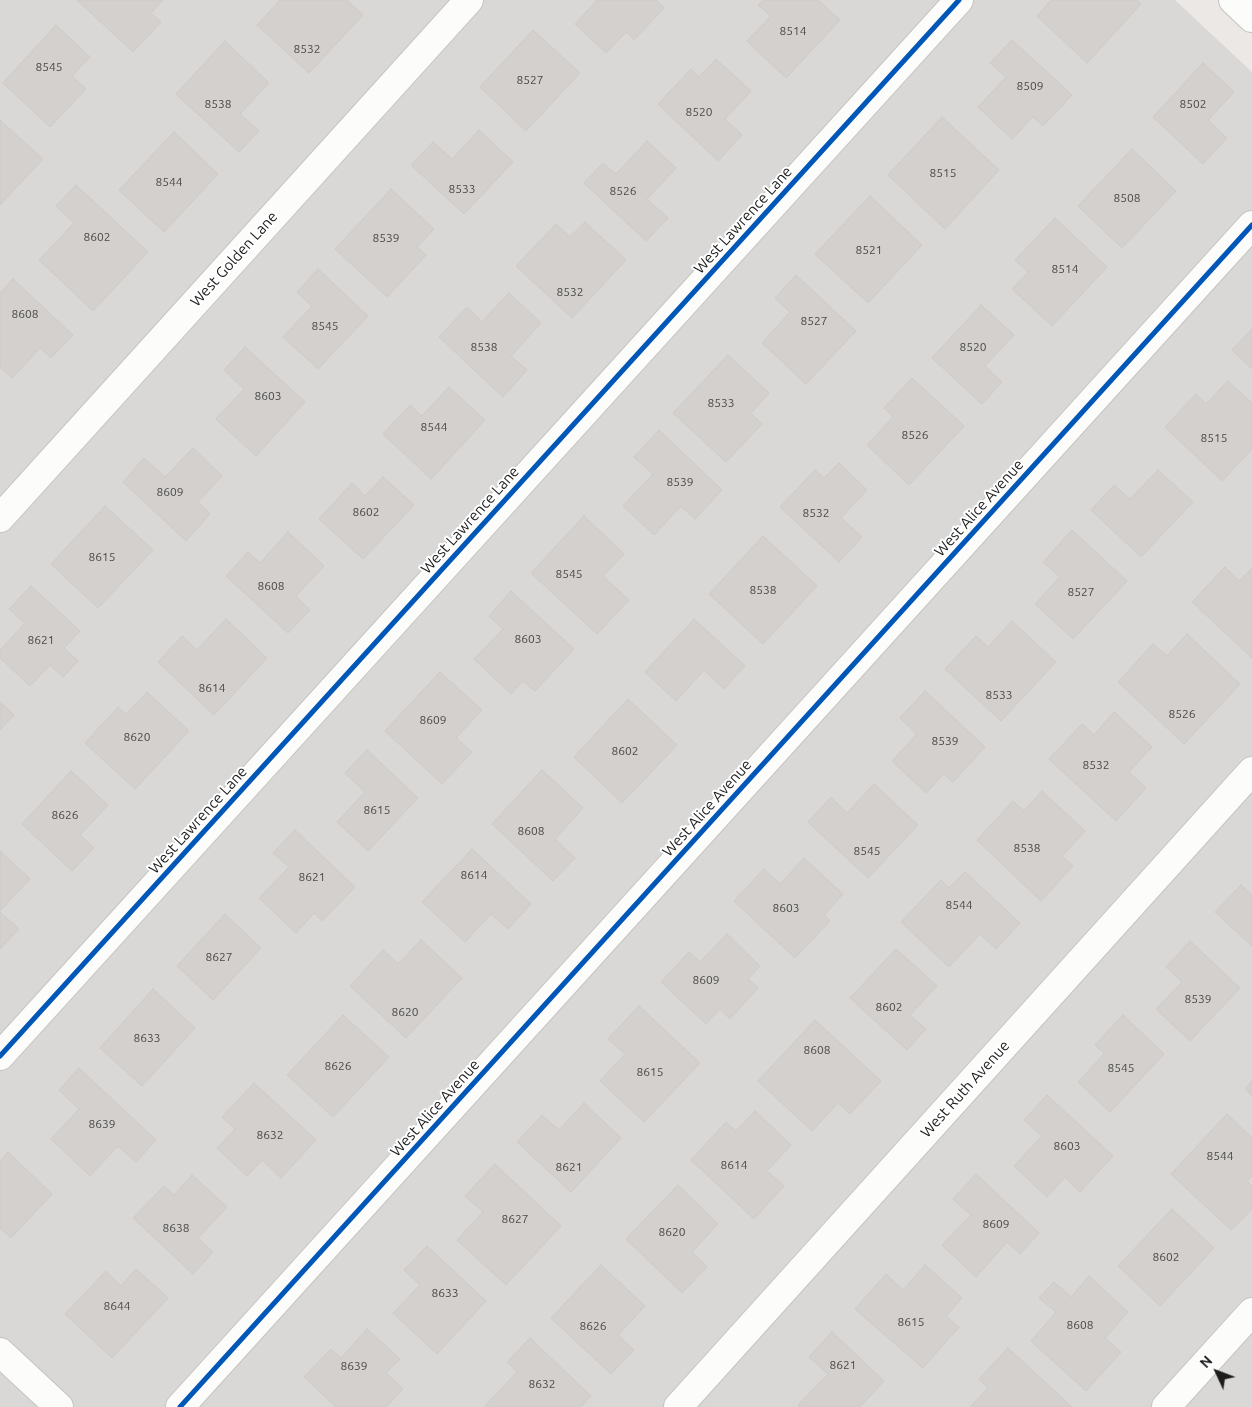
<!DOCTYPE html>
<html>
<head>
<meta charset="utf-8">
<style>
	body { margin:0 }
	#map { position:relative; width:1252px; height:1407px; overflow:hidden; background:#ebe8e5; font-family:Ubuntu,sans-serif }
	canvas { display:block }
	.north { position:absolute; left:1192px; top:1347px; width:50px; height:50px; -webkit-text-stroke:4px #fff; paint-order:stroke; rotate:313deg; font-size:14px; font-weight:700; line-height:20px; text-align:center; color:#1d1d1d }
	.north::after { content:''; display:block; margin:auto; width:18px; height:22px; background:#1d1d1d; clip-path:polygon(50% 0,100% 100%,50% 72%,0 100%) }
</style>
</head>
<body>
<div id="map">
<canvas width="1252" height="1407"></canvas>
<div class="north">N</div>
</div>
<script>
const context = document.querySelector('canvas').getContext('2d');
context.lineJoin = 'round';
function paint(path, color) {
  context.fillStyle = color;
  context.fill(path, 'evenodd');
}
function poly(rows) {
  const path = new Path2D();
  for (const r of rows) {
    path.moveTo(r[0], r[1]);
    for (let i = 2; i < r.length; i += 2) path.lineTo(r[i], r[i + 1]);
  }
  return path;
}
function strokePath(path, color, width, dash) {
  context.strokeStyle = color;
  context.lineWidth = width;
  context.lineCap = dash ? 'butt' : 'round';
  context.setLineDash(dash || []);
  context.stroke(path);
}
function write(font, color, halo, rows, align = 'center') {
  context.font = font + ' Ubuntu,sans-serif';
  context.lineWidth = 4;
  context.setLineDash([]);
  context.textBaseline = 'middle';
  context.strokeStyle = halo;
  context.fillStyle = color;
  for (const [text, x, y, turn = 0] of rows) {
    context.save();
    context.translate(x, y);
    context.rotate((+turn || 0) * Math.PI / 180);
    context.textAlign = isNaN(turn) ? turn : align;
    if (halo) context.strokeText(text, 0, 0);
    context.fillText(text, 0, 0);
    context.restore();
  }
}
paint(poly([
	[0,0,1175,0,1252,72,1252,1407,0,1407]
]), '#dad8d7');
const building = poly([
	[77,0,163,0,151,13,161,22,133,52,77,0],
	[280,0,347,0,363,15,309,73,257,25,280,0],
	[597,0,656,0,664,8,634,40,626,32,606,53,575,24,597,0],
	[763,0,818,0,840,20,786,78,747,41,771,16,758,5,763,0],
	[1051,0,1137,0,1141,4,1087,63,1037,16,1051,0],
	[56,25,90,57,72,76,86,89,50,127,3,83,56,25],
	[533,30,580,73,526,131,480,87,533,30],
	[1012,40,1072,95,1043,126,1033,117,1012,139,978,107,1006,77,990,63,1012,40],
	[225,41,269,83,240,114,259,131,239,152,176,94,225,41],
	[716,59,751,91,725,119,742,135,718,161,658,104,691,69,699,77,716,59],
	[1203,63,1234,92,1208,120,1227,138,1203,164,1153,117,1203,63],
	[942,117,999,170,945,229,888,175,942,117],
	[0,120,43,159,0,205,0,120],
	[479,130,513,162,464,214,411,165,433,142,452,159,479,130],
	[174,132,218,174,164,232,119,190,174,132],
	[647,141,676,168,647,199,668,218,646,241,584,183,603,163,616,174,647,141],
	[1132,149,1176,191,1122,248,1078,206,1132,149],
	[76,185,148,252,93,311,39,260,74,223,56,206,76,185],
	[391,189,434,229,417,247,426,255,387,297,335,249,391,189],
	[870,196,922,245,868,303,815,254,870,196],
	[1055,218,1107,267,1052,326,1012,289,1028,272,1015,260,1055,218],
	[585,222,626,260,572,318,516,266,556,224,570,237,585,222],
	[318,269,368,316,318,369,283,337,312,306,297,292,318,269],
	[796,275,856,331,806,384,762,343,790,312,775,298,796,275],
	[13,279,73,335,51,358,40,348,12,378,0,367,0,293,13,279],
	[509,293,541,323,511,356,527,370,503,397,439,337,467,307,482,322,509,293],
	[981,305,1014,335,985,366,1002,382,982,404,932,358,981,305],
	[1252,329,1252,369,1232,350,1252,329],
	[245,347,305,402,256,456,216,419,244,389,224,370,245,347],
	[728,355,769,393,751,413,762,424,726,462,673,413,728,355],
	[912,378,964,426,909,485,867,445,893,417,884,408,912,378],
	[1228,381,1252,403,1252,449,1222,481,1165,427,1196,394,1206,404,1228,381],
	[449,387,485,420,431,479,383,434,410,405,422,416,449,387],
	[659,430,722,490,695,519,681,506,654,535,623,506,653,474,634,457,659,430],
	[193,448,222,476,198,502,210,514,186,541,123,482,144,458,165,477,193,448],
	[839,463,867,490,841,518,862,537,839,562,780,507,815,470,824,478,839,463],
	[1158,470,1193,502,1141,557,1091,510,1114,485,1130,499,1158,470],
	[383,477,414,505,363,559,319,519,352,483,365,496,383,477],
	[105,506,153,550,98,608,51,564,105,506],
	[584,516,624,554,603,576,629,600,597,634,531,573,584,516],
	[1072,530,1127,581,1073,639,1035,604,1060,577,1043,562,1072,530],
	[288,532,324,566,296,596,310,610,288,633,226,576,248,552,260,563,288,532],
	[763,536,817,586,763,644,709,594,763,536],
	[1225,567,1239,581,1252,568,1252,658,1192,602,1225,567],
	[31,586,80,631,64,648,78,661,63,677,50,665,30,686,0,658,0,650,25,623,9,609,31,586],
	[511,591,574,649,535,691,523,681,511,694,474,659,503,629,489,616,511,591],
	[226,619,267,658,214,715,158,662,182,636,197,650,226,619],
	[694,619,745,666,724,689,704,670,676,701,645,672,694,619],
	[1012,621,1056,662,1001,721,945,669,976,636,988,647,1012,621],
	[1187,634,1240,684,1184,744,1118,682,1153,644,1167,656,1187,634],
	[440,672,482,710,456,738,472,752,442,784,385,731,440,672],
	[925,691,985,747,953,782,944,774,926,793,892,761,917,734,900,718,925,691],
	[147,692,189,731,135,789,85,743,118,707,126,714,147,692],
	[628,699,677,745,622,803,574,757,628,699],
	[0,702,14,715,0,730,0,702],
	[1114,712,1152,747,1129,772,1146,788,1116,821,1049,759,1082,724,1094,735,1114,712],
	[367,750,418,798,368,851,337,822,365,792,345,773,367,750],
	[542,770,583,808,555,839,575,858,553,881,492,824,542,770],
	[71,771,108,805,80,835,94,848,72,871,22,824,71,771],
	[874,784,918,825,868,878,808,822,831,797,847,813,874,784],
	[1042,791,1085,831,1062,856,1073,866,1041,901,977,840,1013,801,1024,811,1042,791],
	[295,830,355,887,322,921,314,913,296,933,259,898,289,867,273,853,295,830],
	[472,849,531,904,508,929,491,914,465,942,422,902,472,849],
	[0,851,30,879,0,911,0,851],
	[804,858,843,894,824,915,830,921,795,958,734,901,764,869,780,884,804,858],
	[965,872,1020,923,996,949,980,934,949,967,901,922,941,880,949,888,965,872],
	[1241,885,1252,895,1252,946,1215,912,1241,885],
	[0,912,19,929,0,949,0,912],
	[225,914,261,948,213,1000,177,966,225,914],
	[727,934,760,966,748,979,758,988,730,1019,720,1009,706,1024,661,982,689,952,700,962,727,934],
	[421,940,462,978,406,1038,350,986,383,950,398,964,421,940],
	[1190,941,1240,988,1190,1041,1156,1009,1182,982,1166,967,1190,941],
	[896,949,937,986,910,1015,926,1029,907,1050,850,998,896,949],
	[153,989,195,1028,142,1086,100,1048,153,989],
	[639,1006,700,1063,644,1122,600,1081,625,1054,608,1039,639,1006],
	[343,1015,389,1057,333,1117,287,1075,343,1015],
	[1123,1015,1164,1054,1110,1112,1078,1082,1104,1054,1095,1045,1123,1015],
	[815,1020,881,1081,850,1114,838,1103,812,1131,758,1081,815,1020],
	[79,1068,156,1140,136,1162,118,1146,90,1176,51,1139,79,1109,59,1090,79,1068],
	[1252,1081,1252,1096,1245,1089,1252,1081],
	[254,1083,316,1140,281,1178,262,1160,247,1176,217,1148,235,1129,222,1117,254,1083],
	[1047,1095,1113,1156,1080,1192,1065,1177,1047,1197,1014,1166,1042,1136,1024,1120,1047,1095],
	[584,1103,621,1138,571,1192,517,1142,542,1115,559,1130,584,1103],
	[755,1111,791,1145,767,1171,784,1186,754,1219,691,1160,726,1122,736,1131,755,1111],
	[1227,1114,1252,1138,1252,1176,1247,1181,1252,1186,1252,1209,1231,1230,1171,1174,1227,1114],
	[8,1152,52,1194,11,1238,0,1228,0,1161,8,1152],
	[495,1164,561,1226,506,1285,457,1240,483,1212,465,1196,495,1164],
	[976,1174,1039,1233,1020,1254,1007,1242,976,1277,942,1245,971,1215,953,1199,976,1174],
	[192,1175,227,1207,198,1238,213,1252,193,1274,133,1218,164,1186,174,1195,192,1175],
	[678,1185,718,1224,692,1252,707,1267,682,1293,626,1239,678,1185],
	[1172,1209,1214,1248,1160,1306,1118,1266,1172,1209],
	[427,1246,486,1301,437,1354,393,1313,420,1285,404,1270,427,1246],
	[601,1265,645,1306,618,1335,634,1350,611,1374,551,1318,601,1265],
	[925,1265,962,1298,946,1316,959,1327,923,1368,855,1309,886,1274,903,1290,925,1265],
	[136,1269,168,1298,112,1358,65,1314,106,1271,121,1286,136,1269],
	[1089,1276,1128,1312,1105,1338,1121,1352,1086,1391,1031,1341,1056,1312,1039,1298,1054,1282,1071,1297,1089,1276],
	[367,1329,400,1359,386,1373,403,1389,386,1407,336,1407,304,1377,331,1349,341,1358,367,1329],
	[832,1332,884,1381,860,1407,800,1407,798,1405,828,1374,809,1357,832,1332],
	[530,1338,591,1396,581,1407,484,1407,517,1372,507,1362,530,1338],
	[1008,1348,1072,1407,970,1407,988,1388,979,1379,1008,1348]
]);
paint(building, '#d3d0ce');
strokePath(building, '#cecac6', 1);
const minor = poly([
	[1233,0,1252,18],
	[0,518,469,0],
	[0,1056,959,0],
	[0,1352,59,1407],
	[180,1407,1252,225],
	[678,1407,1252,771],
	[1166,1407,1252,1312]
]);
strokePath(minor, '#c4c3c1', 30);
strokePath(minor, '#fcfcfb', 28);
strokePath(poly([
	[0,1056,959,0],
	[180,1407,1252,225]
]), '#0057b8', 5);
write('12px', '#4a4a49', null, [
	["8514",793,31],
	["8532",307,49],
	["8545",49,67],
	["8527",530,80],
	["8509",1030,86],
	["8538",218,104],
	["8502",1193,104],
	["8520",699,112],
	["8515",943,173],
	["8544",169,182],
	["8533",462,189],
	["8526",623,191],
	["8508",1127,198],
	["8602",97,237],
	["8539",386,238],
	["8521",869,250],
	["8514",1065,269],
	["8532",570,292],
	["8608",25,314],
	["8527",814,321],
	["8545",325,326],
	["8538",484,347],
	["8520",973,347],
	["8603",268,396],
	["8533",721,403],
	["8544",434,427],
	["8526",915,435],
	["8515",1214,438],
	["8539",680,482],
	["8609",170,492],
	["8602",366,512],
	["8532",816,513],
	["8615",102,557],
	["8545",569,574],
	["8608",271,586],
	["8538",763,590],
	["8527",1081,592],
	["8603",528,639],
	["8621",41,640],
	["8614",212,688],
	["8533",999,695],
	["8526",1182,714],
	["8609",433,720],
	["8620",137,737],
	["8539",945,741],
	["8602",625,751],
	["8532",1096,765],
	["8615",377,810],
	["8626",65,815],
	["8608",531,831],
	["8538",1027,848],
	["8545",867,851],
	["8614",474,875],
	["8621",312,877],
	["8544",959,905],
	["8603",786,908],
	["8627",219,957],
	["8609",706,980],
	["8539",1198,999],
	["8602",889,1007],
	["8620",405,1012],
	["8633",147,1038],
	["8608",817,1050],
	["8626",338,1066],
	["8545",1121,1068],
	["8615",650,1072],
	["8639",102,1124],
	["8632",270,1135],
	["8603",1067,1146],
	["8544",1220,1156],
	["8614",734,1165],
	["8621",569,1167],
	["8627",515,1219],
	["8609",996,1224],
	["8638",176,1228],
	["8620",672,1232],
	["8602",1166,1257],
	["8633",445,1293],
	["8644",117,1306],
	["8615",911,1322],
	["8608",1080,1325],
	["8626",593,1326],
	["8621",843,1365],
	["8639",354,1366],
	["8632",542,1384]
]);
write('15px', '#1d1d1d', '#fff', [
	["West Lawrence Lane",743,220,-48],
	["West Golden Lane",234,259,-48],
	["West Alice Avenue",979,508,-48],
	["West Lawrence Lane",470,520,-48],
	["West Alice Avenue",707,808,-48],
	["West Lawrence Lane",198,820,-48],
	["West Ruth Avenue",965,1089,-48],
	["West Alice Avenue",435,1108,-48]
]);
</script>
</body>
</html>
